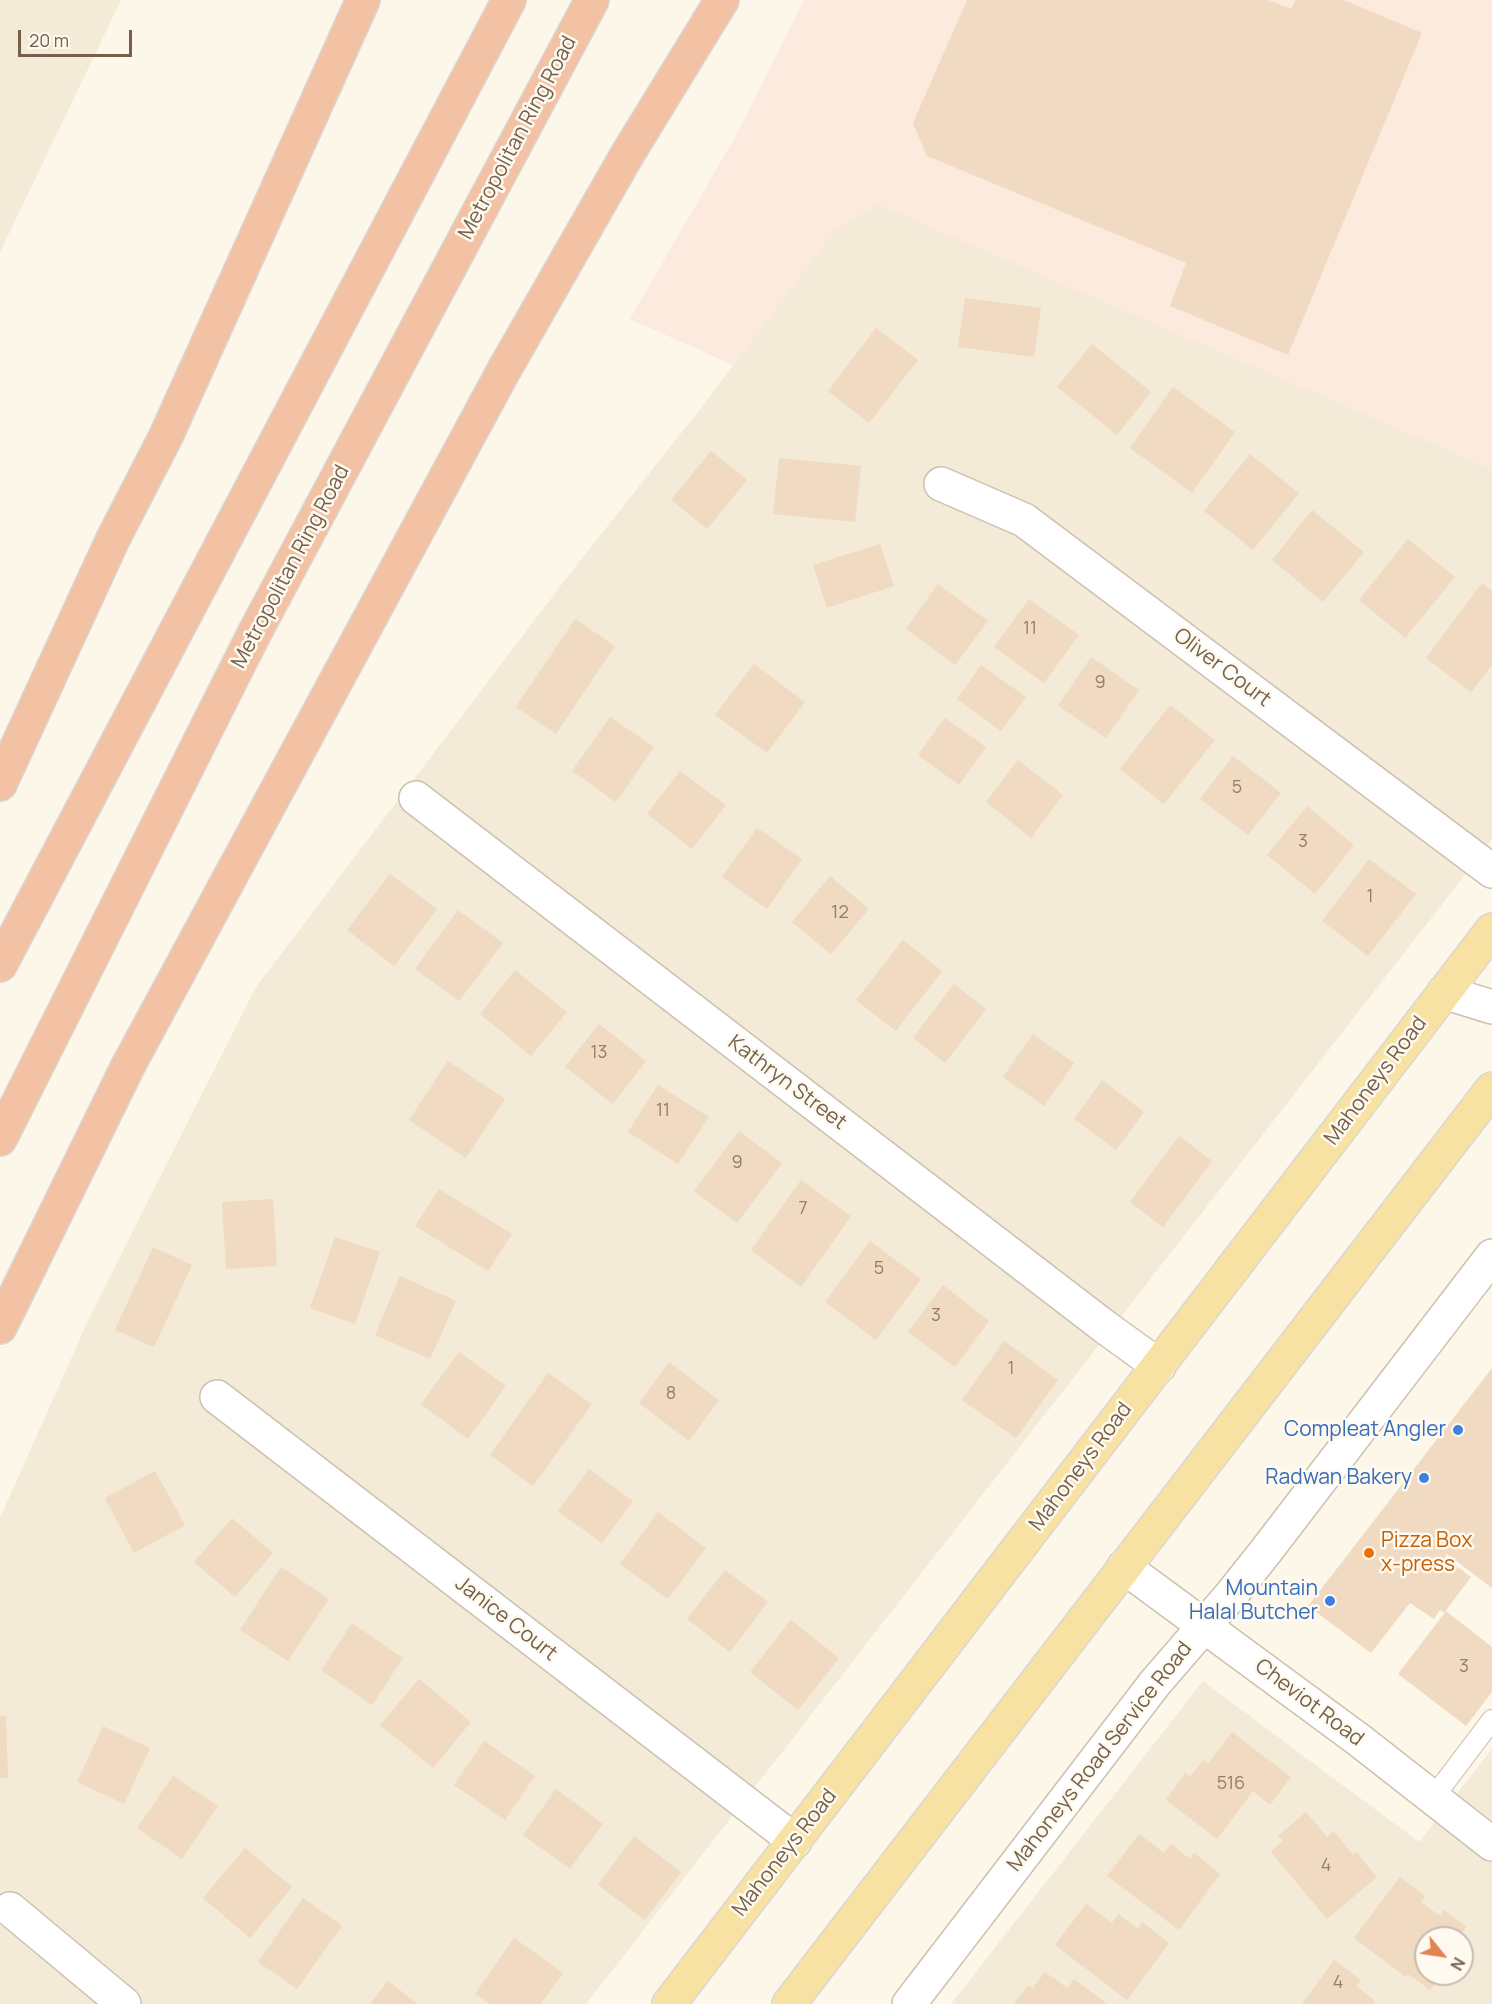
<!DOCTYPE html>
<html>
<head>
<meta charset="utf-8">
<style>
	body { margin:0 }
	#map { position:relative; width:1492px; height:2004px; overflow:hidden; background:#fcf7e9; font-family:Manrope,sans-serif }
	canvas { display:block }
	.north { position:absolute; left:1414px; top:1926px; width:60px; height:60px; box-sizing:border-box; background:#fefaef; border:2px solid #c7bcae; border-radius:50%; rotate:120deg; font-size:16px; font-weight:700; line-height:24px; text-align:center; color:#75604d }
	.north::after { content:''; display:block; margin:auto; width:21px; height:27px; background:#e08453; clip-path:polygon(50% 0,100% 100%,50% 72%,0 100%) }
	.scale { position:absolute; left:18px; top:30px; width:114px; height:27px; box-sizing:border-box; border:3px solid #75604d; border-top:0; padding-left:8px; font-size:18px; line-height:21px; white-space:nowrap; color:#75604d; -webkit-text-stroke:4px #fefaef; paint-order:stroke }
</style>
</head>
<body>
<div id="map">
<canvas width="1492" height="2004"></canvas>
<div class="north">N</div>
<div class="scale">20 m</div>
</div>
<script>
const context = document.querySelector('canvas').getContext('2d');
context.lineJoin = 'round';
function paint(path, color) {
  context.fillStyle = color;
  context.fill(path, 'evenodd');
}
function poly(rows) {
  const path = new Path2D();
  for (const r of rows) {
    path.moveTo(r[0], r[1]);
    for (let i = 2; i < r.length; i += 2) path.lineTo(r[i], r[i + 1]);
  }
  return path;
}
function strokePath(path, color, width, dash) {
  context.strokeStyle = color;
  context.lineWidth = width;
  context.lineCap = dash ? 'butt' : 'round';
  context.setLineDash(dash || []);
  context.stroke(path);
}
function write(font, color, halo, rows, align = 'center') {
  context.font = font + ' Manrope,sans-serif';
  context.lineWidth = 5;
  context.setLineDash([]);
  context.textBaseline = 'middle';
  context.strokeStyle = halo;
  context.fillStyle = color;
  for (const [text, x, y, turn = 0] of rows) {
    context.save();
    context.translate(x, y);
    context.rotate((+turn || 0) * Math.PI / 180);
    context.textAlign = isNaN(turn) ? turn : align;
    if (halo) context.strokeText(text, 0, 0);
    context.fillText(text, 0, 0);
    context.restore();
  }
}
paint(poly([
	[0,0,121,0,0,252],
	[878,204,1492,469,1492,840,586,2004,0,2004,0,1518,91,1314,256,987,575,567,698,412,835,230],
	[1203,1681,1419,1842,1492,1749,1492,2004,951,2004],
	[1426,1938,1462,1938,1462,1974,1426,1974]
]), '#f3ead7');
paint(poly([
	[804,0,1492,0,1492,469,878,205,835,230,733,365,630,319,734,139]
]), '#fbeadd');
paint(poly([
	[967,0,1268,0,1291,9,1296,0,1344,0,1422,33,1288,355,1170,306,1186,263,927,156,913,123],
	[965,298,1041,308,1034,357,958,347],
	[876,328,918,360,869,423,828,391],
	[1092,344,1151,392,1117,435,1057,387],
	[1173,387,1235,432,1192,493,1130,448],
	[711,451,747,480,707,529,671,500],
	[1250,454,1299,493,1253,550,1204,511],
	[779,458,861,466,855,522,773,514],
	[1312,510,1364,552,1323,602,1272,560],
	[1408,539,1455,577,1405,638,1359,600],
	[880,544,894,586,827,608,813,565],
	[1482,583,1492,591,1492,665,1471,692,1426,658],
	[938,584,988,621,955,665,906,629],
	[1029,599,1079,635,1044,683,994,647],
	[575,619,615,646,556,734,516,707],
	[1091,657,1139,690,1106,738,1058,706],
	[754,664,805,702,767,753,715,715],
	[981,665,1026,697,1001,731,957,699],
	[1170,705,1215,740,1164,804,1120,769],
	[610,717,654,747,616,802,572,771],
	[945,718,986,747,959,785,918,755],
	[1233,756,1281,793,1248,835,1200,799],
	[1018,760,1063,795,1031,838,986,802],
	[680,771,726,805,692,849,647,814],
	[1307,806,1354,845,1315,894,1267,855],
	[757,828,802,859,767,909,722,877],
	[1369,859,1416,894,1368,956,1322,921],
	[390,874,437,909,394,966,347,930],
	[830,876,869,909,831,954,792,922],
	[458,910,503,943,459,1001,415,969],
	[903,940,942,971,896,1031,856,1000],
	[515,970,567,1012,531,1056,480,1014],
	[954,984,986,1009,945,1063,913,1038],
	[599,1024,646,1061,613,1104,565,1067],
	[1033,1034,1074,1063,1044,1106,1003,1077],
	[448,1061,505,1099,466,1158,409,1120],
	[1102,1080,1144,1112,1116,1150,1074,1119],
	[658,1085,709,1117,678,1164,628,1132],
	[739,1131,782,1163,737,1223,694,1191],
	[1179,1136,1212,1161,1163,1227,1130,1202],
	[801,1180,851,1216,801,1287,751,1250],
	[439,1189,512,1234,488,1271,415,1226],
	[273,1199,277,1266,226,1269,222,1202],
	[335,1237,380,1252,355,1324,310,1308],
	[870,1241,921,1279,876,1340,825,1302],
	[153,1247,192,1265,154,1347,115,1330],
	[400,1276,456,1301,430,1359,375,1335],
	[943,1285,989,1321,955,1367,908,1332],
	[1004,1341,1058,1380,1016,1438,962,1400],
	[459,1352,506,1386,468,1439,421,1404],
	[669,1362,719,1400,689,1441,639,1403],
	[1492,1368,1492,1588,1447,1554,1445,1558,1471,1577,1444,1613,1440,1610,1434,1619,1410,1603,1371,1653,1308,1606],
	[548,1373,592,1404,533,1486,490,1455],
	[589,1469,633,1501,602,1543,558,1511],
	[155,1471,185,1525,134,1553,105,1498],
	[658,1512,706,1548,668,1599,620,1564],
	[232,1518,273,1553,235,1597,194,1562],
	[281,1567,329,1599,288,1661,240,1630],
	[725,1570,768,1602,730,1652,687,1619],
	[1446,1611,1492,1647,1492,1692,1466,1726,1398,1674],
	[791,1620,839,1658,798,1710,750,1672],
	[352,1623,403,1658,372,1705,321,1670],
	[419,1679,471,1722,433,1768,380,1725],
	[0,1716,6,1716,8,1778,0,1778],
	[103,1726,150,1748,124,1804,77,1782],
	[1232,1732,1291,1777,1270,1805,1253,1791,1217,1839,1166,1800,1185,1773,1190,1777,1203,1760,1208,1764],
	[484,1741,535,1776,505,1820,454,1785],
	[173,1776,218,1806,182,1859,137,1828],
	[556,1789,603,1824,570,1869,523,1835],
	[1306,1812,1327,1837,1334,1831,1353,1855,1356,1852,1377,1877,1327,1919,1271,1852,1283,1841,1278,1836],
	[1139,1834,1164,1853,1171,1844,1190,1859,1194,1853,1220,1874,1179,1930,1107,1876],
	[634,1836,681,1872,645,1920,598,1885],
	[245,1848,292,1887,250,1938,203,1898],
	[1400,1877,1425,1896,1421,1902,1440,1916,1444,1910,1466,1927,1458,1938,1426,1938,1426,1974,1442,1974,1430,1990,1408,1974,1406,1977,1354,1938],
	[303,1898,342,1926,297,1989,258,1962],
	[1086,1904,1112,1923,1118,1914,1138,1929,1142,1922,1169,1943,1127,2000,1055,1945],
	[514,1938,563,1973,541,2004,490,2004,475,1994],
	[1334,1960,1361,1980,1356,1986,1375,2001,1373,2004,1302,2004],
	[1045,1972,1067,1988,1074,1979,1107,2004,1014,2004,1028,1985,1033,1988],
	[388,1981,418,2004,370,2004]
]), '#f0dac1');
const service = poly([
	[1433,1798,1492,1720]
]);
const minor = poly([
	[941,484,1024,520,1492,871],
	[416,798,1105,1327,1159,1366],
	[1444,992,1492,1007],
	[217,1397,795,1841],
	[1124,1567,1359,1740,1492,1844],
	[10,1909,124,2004],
	[909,2004,1155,1683,1231,1595,1266,1551,1492,1256]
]);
const primary = poly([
	[669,2004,1492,930],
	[789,2004,1492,1089]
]);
const motorway = poly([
	[0,784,113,539,166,436,363,0],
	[0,965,509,0],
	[0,1139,255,632,592,0],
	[0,1327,128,1066,504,370,627,155,722,0]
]);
strokePath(service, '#cec0af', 22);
strokePath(minor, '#cec0af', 36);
strokePath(primary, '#dbd6d1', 36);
strokePath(motorway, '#dbd6d1', 36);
strokePath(service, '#fff', 20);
strokePath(minor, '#fff', 33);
strokePath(primary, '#f7e2a4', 33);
strokePath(motorway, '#f3c1a3', 33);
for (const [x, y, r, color] of [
	[1458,1430,6,"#3f7fe0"],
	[1424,1478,6,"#3f7fe0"],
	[1369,1553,6,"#e8710a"],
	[1330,1601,6,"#3f7fe0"]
]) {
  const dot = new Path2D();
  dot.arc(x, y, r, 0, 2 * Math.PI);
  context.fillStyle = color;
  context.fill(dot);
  strokePath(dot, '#fefaef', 2);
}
write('18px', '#947e6a', null, [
	["11",1030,629],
	["9",1100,683],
	["5",1237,788],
	["3",1303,842],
	["1",1370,897],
	["12",840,913],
	["13",599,1053],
	["11",663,1111],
	["9",737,1163],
	["7",803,1209],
	["5",879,1269],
	["3",936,1316],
	["1",1011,1369],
	["8",671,1394],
	["3",1464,1667],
	["516",1231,1784],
	["4",1326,1866],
	["4",1338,1983]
]);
write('21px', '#75604d', '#fefaef', [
	["Metropolitan Ring Road",518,138,-62],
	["Metropolitan Ring Road",291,567,-62],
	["Oliver Court",1222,668,37],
	["Mahoneys Road",1376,1081,-53],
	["Kathryn Street",787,1083,37],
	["Mahoneys Road",1081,1467,-53],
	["Janice Court",506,1619,38],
	["Cheviot Road",1309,1703,37],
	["Mahoneys Road Service Road",1100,1757,-52],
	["Mahoneys Road",785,1853,-52]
]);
write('21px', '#366cbe', '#fefaef', [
	["Compleat Angler",1446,1430],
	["Radwan Bakery",1412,1478],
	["Mountain",1318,1589],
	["Halal Butcher",1318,1613]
], 'right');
write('21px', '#c56008', '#fefaef', [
	["Pizza Box",1381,1541],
	["x-press",1381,1565]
], 'left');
</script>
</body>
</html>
